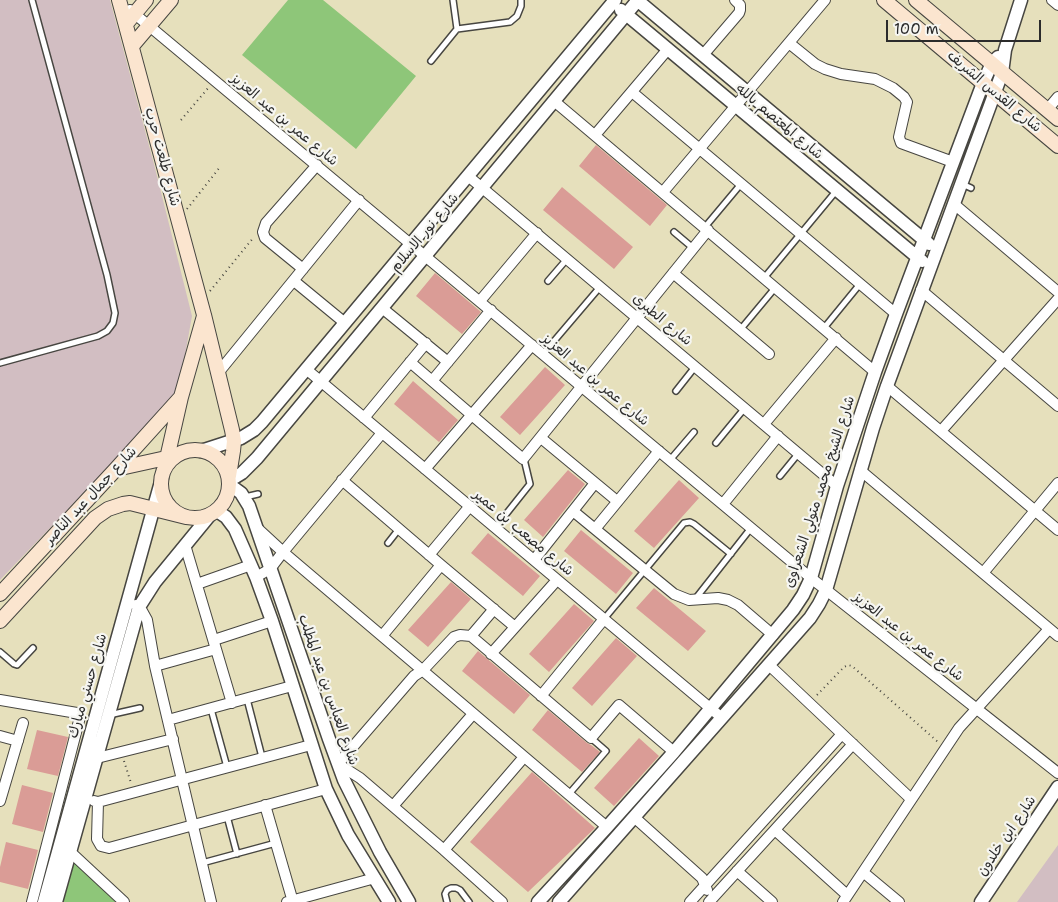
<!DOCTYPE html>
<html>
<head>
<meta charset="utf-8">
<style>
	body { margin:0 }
	#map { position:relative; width:1058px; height:902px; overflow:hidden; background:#e6e0bc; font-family:"Shantell Sans",sans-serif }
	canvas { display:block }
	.scale { position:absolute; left:886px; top:20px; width:155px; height:22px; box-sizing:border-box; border:2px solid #2b2b2b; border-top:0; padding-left:6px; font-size:15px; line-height:18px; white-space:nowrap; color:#2b2b2b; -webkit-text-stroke:4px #f6f6f2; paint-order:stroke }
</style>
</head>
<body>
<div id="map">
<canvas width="1058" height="902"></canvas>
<div class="scale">100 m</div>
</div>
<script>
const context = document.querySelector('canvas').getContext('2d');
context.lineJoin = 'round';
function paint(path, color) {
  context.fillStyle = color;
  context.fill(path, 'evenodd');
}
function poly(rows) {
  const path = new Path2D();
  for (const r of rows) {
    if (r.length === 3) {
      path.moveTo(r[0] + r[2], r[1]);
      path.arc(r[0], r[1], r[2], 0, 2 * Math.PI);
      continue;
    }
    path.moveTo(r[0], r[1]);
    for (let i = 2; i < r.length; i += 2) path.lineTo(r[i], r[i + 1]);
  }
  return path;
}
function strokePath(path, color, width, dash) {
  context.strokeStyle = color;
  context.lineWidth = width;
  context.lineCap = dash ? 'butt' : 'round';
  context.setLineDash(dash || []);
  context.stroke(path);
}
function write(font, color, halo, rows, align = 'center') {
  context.font = font + ' "Shantell Sans","Playpen Sans Arabic",sans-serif';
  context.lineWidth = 4.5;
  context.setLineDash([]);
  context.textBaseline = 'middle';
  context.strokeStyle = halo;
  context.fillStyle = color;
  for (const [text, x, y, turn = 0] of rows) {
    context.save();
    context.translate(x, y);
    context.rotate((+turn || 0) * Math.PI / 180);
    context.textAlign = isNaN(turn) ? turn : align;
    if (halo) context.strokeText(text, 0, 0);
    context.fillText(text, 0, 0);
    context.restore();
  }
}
paint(poly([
	[0,0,110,0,154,164,192,316,178,395,0,580],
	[1058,845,1058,902,1017,902]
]), '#d2bec2');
paint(poly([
	[288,0,323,0,416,76,356,149,242,55],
	[70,852,123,902,57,902]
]), '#8ec679');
paint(poly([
	[596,145,667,205,650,226,579,166],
	[562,187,633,247,614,269,543,210],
	[435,273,481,312,462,334,416,296],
	[545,367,565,385,520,435,500,417],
	[413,381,458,420,439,442,394,404],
	[568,470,585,484,543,537,524,520],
	[679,480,699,498,654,548,634,531],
	[581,530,633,573,616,594,564,551],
	[488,533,540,576,523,596,471,553],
	[451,582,471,599,428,647,408,630],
	[654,588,706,631,688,651,636,608],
	[574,604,594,621,549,672,529,654],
	[616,638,637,656,592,706,572,688],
	[478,651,530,695,514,714,462,671],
	[548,710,587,743,591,745,600,752,582,772,532,730],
	[37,730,68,737,58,776,27,769],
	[639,738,659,756,614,806,594,788],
	[532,772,595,828,528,892,470,842],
	[22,785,53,793,43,832,12,824],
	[6,842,38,850,28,889,0,882,0,867]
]), '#da9c96');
const service = poly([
	[453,0,457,29],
	[431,61,457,29,510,22,517,16,521,6,521,0],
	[962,184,971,188],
	[705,227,741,184],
	[674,232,693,248],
	[764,278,837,190],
	[548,281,567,259],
	[824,328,860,284],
	[740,330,775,288],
	[543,354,600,287],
	[0,363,98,336,107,331,113,323,115,313,107,275,32,0],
	[676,391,695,367],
	[716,443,744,409],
	[670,460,694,432],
	[780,476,798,454],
	[245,497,258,494],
	[495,528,530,484,524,459],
	[388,543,399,529],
	[696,598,751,528],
	[604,619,684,523,690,522,694,524,731,554],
	[0,652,14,664,17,665,33,648],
	[247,699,262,757],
	[211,709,227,767],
	[109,715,140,708],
	[569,794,606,751,591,738],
	[227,816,237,854],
	[202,863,276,843],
	[447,902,445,894,447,890,451,888,456,888,460,890,469,902]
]);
const minor = poly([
	[1052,0,1058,5],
	[130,10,811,578,1058,773],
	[789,43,815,64,825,69,841,74,875,79,893,88,904,97,907,102,899,137,901,143,953,162],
	[703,55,739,13,740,10,740,5,735,0],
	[632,92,896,314],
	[554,101,875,372],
	[1047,110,1058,97],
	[595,135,668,49],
	[468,176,837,486],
	[663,192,825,0],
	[954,204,1058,292],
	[303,269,265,238,263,232,266,223,317,165],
	[673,273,769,354],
	[294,281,345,323],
	[921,290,1058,406],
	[480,301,537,233],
	[382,308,448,362],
	[410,362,523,459,708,230],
	[306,369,722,718],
	[218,373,359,200],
	[432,381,491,310],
	[887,386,1058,530],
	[364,418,426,343],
	[764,424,836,338],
	[941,431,1058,299],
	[541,438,617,501],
	[425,469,532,345],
	[860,470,1058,636],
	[342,480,441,565,515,627],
	[723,504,778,436],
	[573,511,674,594,689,600,718,598,728,600,738,605,773,635],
	[257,528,283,552,607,827],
	[595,529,659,451],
	[185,545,232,703],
	[429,555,470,506],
	[534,560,595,483],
	[983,573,1058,483],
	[256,577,270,569,283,552,382,433],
	[197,584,251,565],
	[136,605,142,611,147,620,155,666,211,902],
	[494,609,471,636,460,635,454,637,423,670,414,676,338,764,360,778,444,850,502,902],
	[382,636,441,565],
	[471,636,591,738,619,705,674,752],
	[214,640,272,621],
	[491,654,557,580],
	[769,665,911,799],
	[155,666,216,649],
	[541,696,604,619],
	[0,700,77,713,80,717,32,902],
	[168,720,292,686],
	[0,736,18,741],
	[97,758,173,739],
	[0,801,23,723],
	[94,801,98,802,311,745],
	[98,802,97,839,101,846,109,848,326,789],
	[265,805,293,902],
	[393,806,473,714],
	[634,817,702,878,707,890],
	[775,830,847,895],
	[66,848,124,902],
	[444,850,524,757],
	[737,871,772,902],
	[863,872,899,902],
	[287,902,375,878],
	[690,902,842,734],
	[709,902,853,744],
	[843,902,959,728,1049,629]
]);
const tertiary = poly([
	[637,0,929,244],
	[621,10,922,261],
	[201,451,241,438,254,430,262,422,615,0],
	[229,481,242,473,257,458,638,0],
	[230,485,241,493,249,506,329,739,344,780,380,852,409,902],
	[217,511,226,517,235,529,256,577,272,621,326,789,348,835,389,902],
	[44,902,162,478],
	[56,902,139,607,155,582,210,515],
	[538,902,607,827,674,752,793,610,803,595,811,578,837,486,875,372,896,314,983,83,992,63,998,57],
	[559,902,810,618,819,604,826,590,873,428,887,386,1002,73,1005,50,1021,0],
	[981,902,1058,787]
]);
const secondary = poly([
	[119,0,204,315,232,430,234,441,233,451,229,476],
	[884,0,1058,146],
	[916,0,1058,119],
	[126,24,146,0],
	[132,46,171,0],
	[195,484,34],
	[165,467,181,397,204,316],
	[116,469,175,456],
	[0,594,116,469,181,397],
	[0,621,95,518,108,509,123,504,130,503,186,517]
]);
strokePath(service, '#474641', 8);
strokePath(minor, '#474641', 12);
strokePath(tertiary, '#474641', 15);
strokePath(secondary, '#474641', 16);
strokePath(poly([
	[181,120,209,87],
	[187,209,220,167],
	[210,291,254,237],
	[817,695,844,667,848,665,852,666,938,742],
	[124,761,131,783]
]), '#474641', 2, [1, 4]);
strokePath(service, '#fff', 5);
strokePath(minor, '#fff', 10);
strokePath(tertiary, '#fff', 12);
strokePath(secondary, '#fbe5cf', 14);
write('14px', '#2b2b2b', '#f6f6f2', [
	["شارع القدس الشريف",994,92,40],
	["شارع عمر بن عبد العزيز",284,120,40],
	["شارع المعتصم بالله",779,122,40],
	["شارع طلعت حرب",162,157,75],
	["شارع نور الاسلام",425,233,-50],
	["شارع الطبرى",662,320,40],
	["شارع عمر بن عبد العزيز",595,380,40],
	["شارع الشيخ محمد متولي الشعراوى",820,492,-72],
	["شارع جمال عبد الناصر",91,496,-47],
	["شارع مصعب بن عمير",523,533,40],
	["شارع عمر بن عبد العزيز",908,637,38],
	["شارع حسني مبارك",88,686,-74],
	["شارع العباس بن عبد المطلب",328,690,71],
	["شارع ابن خلدون",1007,836,-56]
]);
</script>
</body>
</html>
